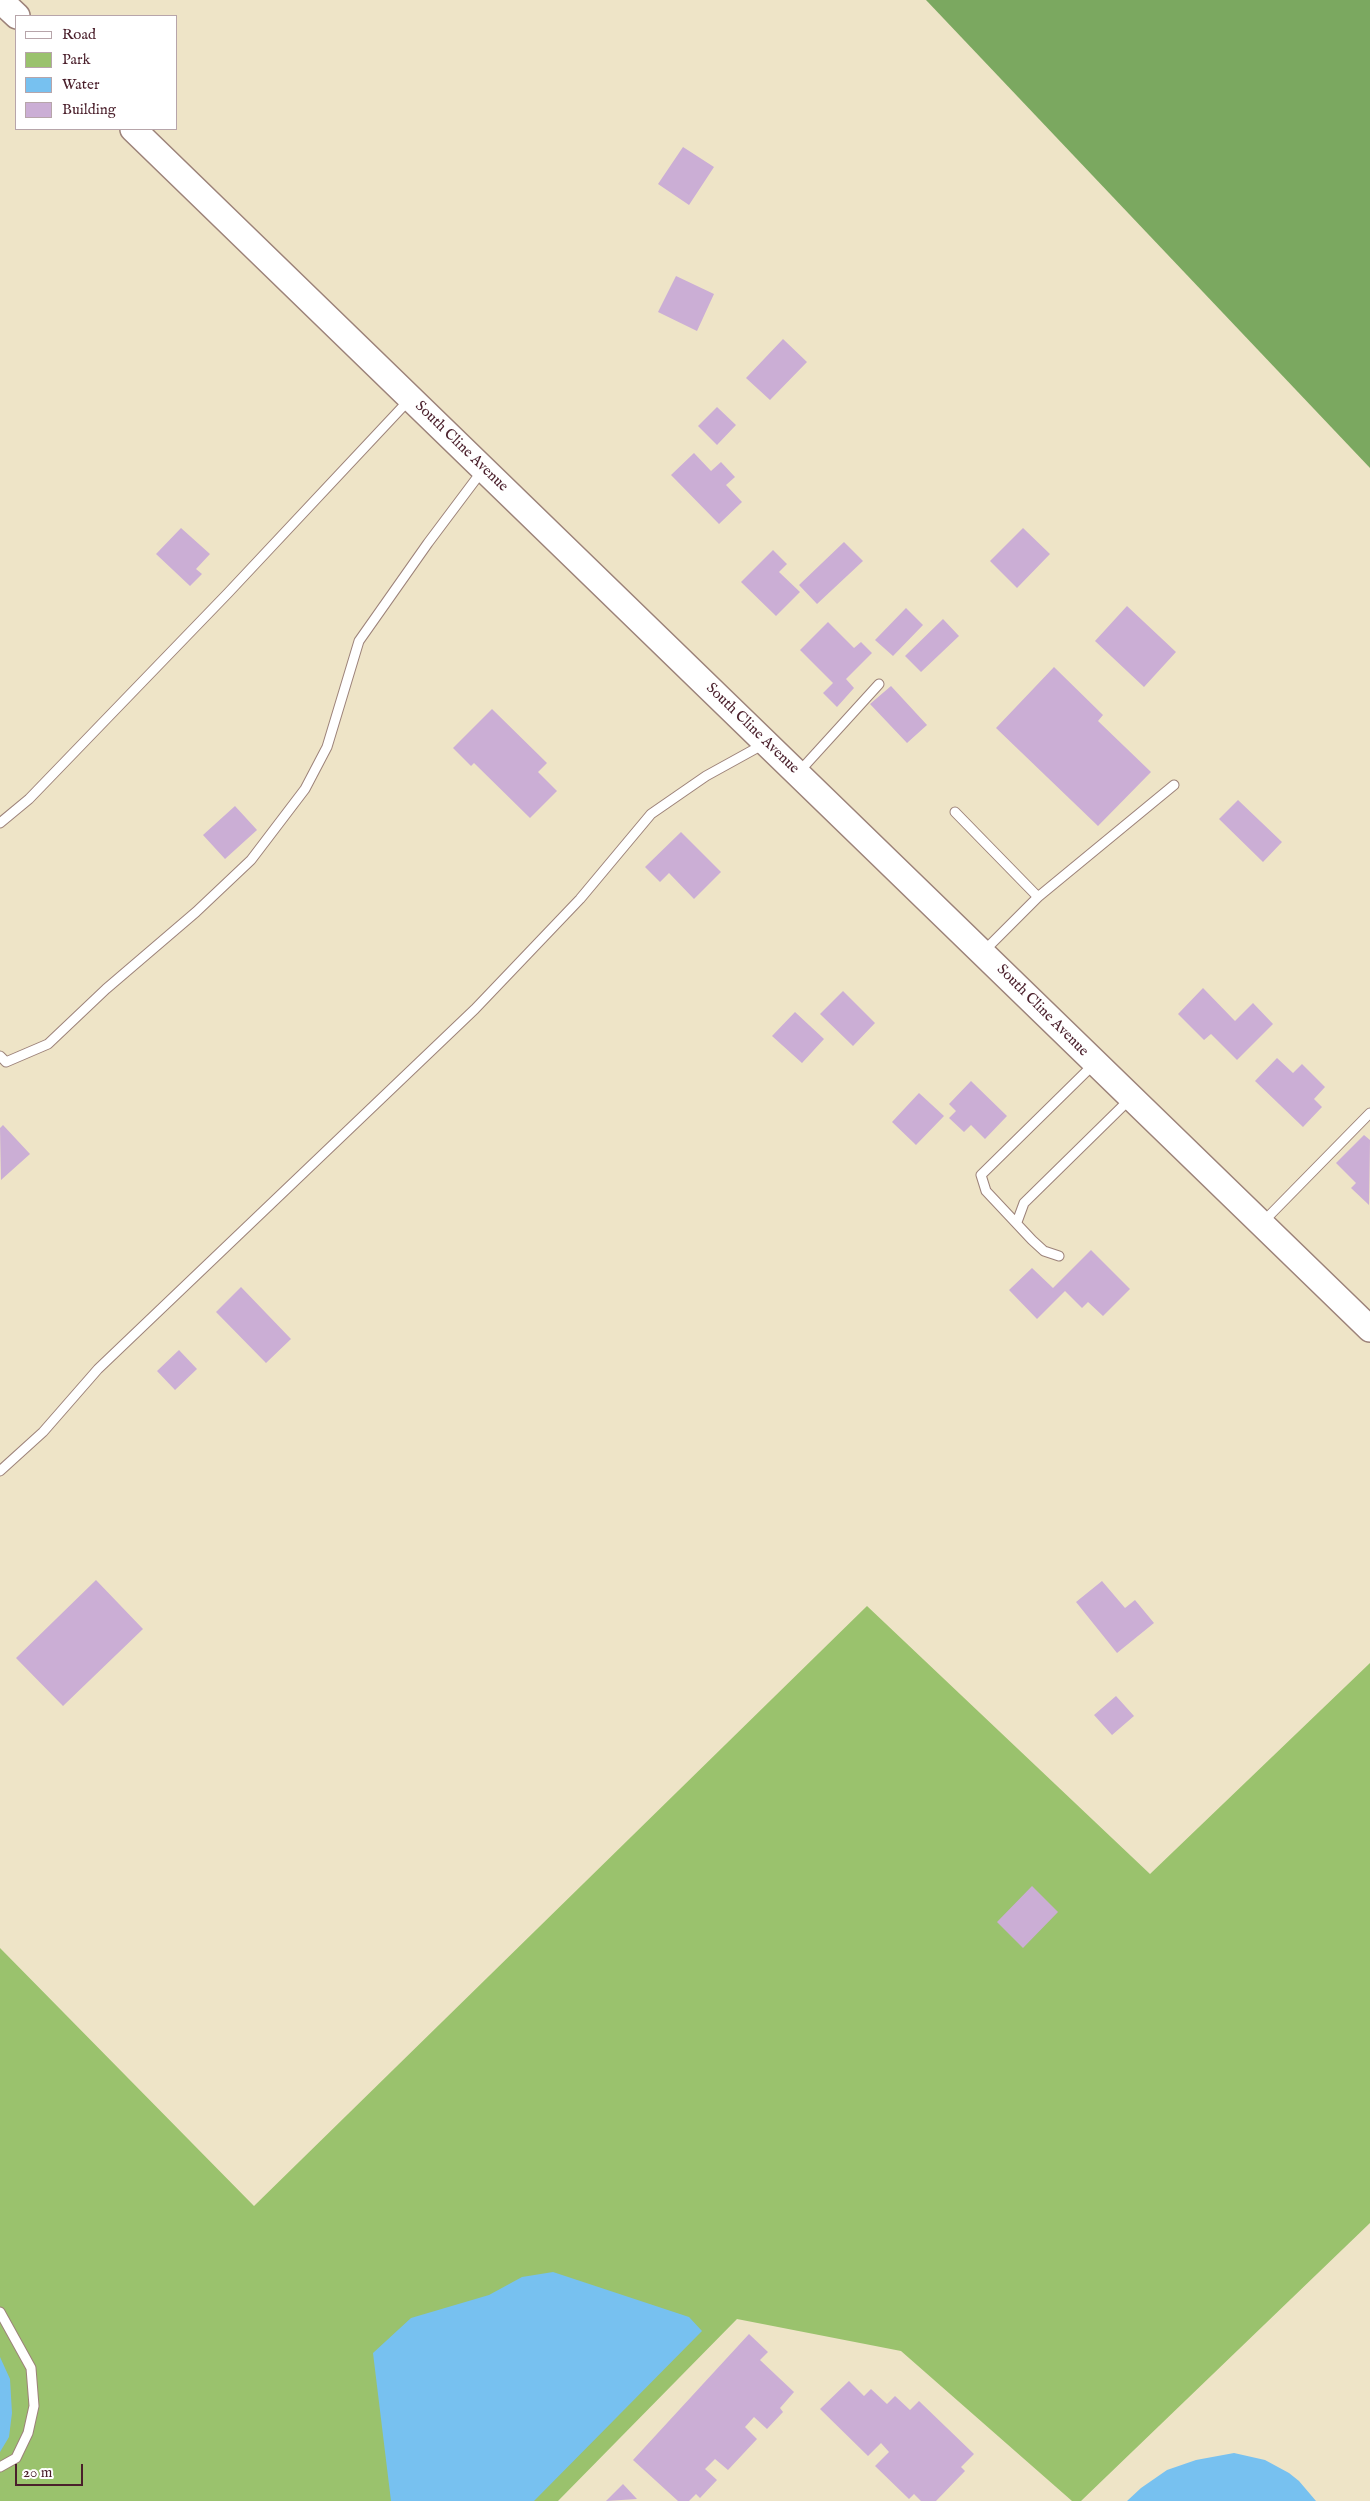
<!DOCTYPE html>
<html>
<head>
<meta charset="utf-8">
<style>
	body { margin:0 }
	#map { position:relative; width:1370px; height:2501px; overflow:hidden; background:#eee4c7; font-family:"IM FELL English",serif }
	canvas { display:block }
	.legend { position:absolute; left:15px; top:15px; width:162px; height:115px; box-sizing:border-box; background:#fff; border:1px solid #b7a5aa; margin:0; padding:6px 9px; list-style:none; font-size:15px; color:#4a1f2b }
	.legend li { display:flex; align-items:center; gap:10px; height:25px }
	.legend b { width:25px; border:1px solid #b7a5aa }
	.scale { position:absolute; left:15px; top:2464px; width:68px; height:22px; box-sizing:border-box; border:2px solid #4a1f2b; border-top:0; padding-left:6px; font-size:15px; line-height:18px; white-space:nowrap; color:#4a1f2b; -webkit-text-stroke:4px #fff; paint-order:stroke }
</style>
</head>
<body>
<div id="map">
<canvas width="1370" height="2501"></canvas>
<ul class="legend">
<li><b style="height:6px;background:#fff"></b>Road</li>
<li><b style="height:14px;background:#9ac26d"></b>Park</li>
<li><b style="height:14px;background:#77c1f0"></b>Water</li>
<li><b style="height:14px;background:#cbaed5"></b>Building</li>
</ul>
<div class="scale">20 m</div>
</div>
<script>
const context = document.querySelector('canvas').getContext('2d');
context.lineJoin = 'round';
function paint(path, color) {
  context.fillStyle = color;
  context.fill(path, 'evenodd');
}
function poly(rows) {
  const path = new Path2D();
  for (const r of rows) {
    path.moveTo(r[0], r[1]);
    for (let i = 2; i < r.length; i += 2) path.lineTo(r[i], r[i + 1]);
  }
  return path;
}
function strokePath(path, color, width, dash) {
  context.strokeStyle = color;
  context.lineWidth = width;
  context.lineCap = dash ? 'butt' : 'round';
  context.setLineDash(dash || []);
  context.stroke(path);
}
function write(font, color, halo, rows, align = 'center') {
  context.font = font + ' "IM FELL English",serif';
  context.lineWidth = 4.5;
  context.setLineDash([]);
  context.textBaseline = 'middle';
  context.strokeStyle = halo;
  context.fillStyle = color;
  for (const [text, x, y, turn = 0] of rows) {
    context.save();
    context.translate(x, y);
    context.rotate((+turn || 0) * Math.PI / 180);
    context.textAlign = isNaN(turn) ? turn : align;
    if (halo) context.strokeText(text, 0, 0);
    context.fillText(text, 0, 0);
    context.restore();
  }
}
paint(poly([
	[867,1606,1150,1874,1370,1663,1370,2223,1081,2501,1072,2501,901,2351,737,2319,558,2501,0,2501,0,1948,254,2206]
]), '#9ac26d');
paint(poly([
	[926,0,1370,0,1370,468]
]), '#7ba860');
paint(poly([
	[553,2272,689,2317,702,2331,534,2501,391,2501,373,2353,411,2318,489,2295,522,2277],
	[0,2357,10,2379,12,2413,9,2437,0,2452],
	[1234,2453,1265,2460,1289,2473,1299,2481,1316,2501,1127,2501,1141,2488,1167,2470,1196,2460]
]), '#77c1f0');
paint(poly([
	[683,147,714,167,689,205,658,184],
	[676,276,714,294,697,331,658,312],
	[783,339,807,362,770,400,746,378],
	[717,407,736,425,717,445,698,426],
	[694,453,711,471,721,462,735,477,726,485,742,502,719,524,671,475],
	[181,528,210,554,196,569,202,574,190,586,156,554],
	[1023,528,1050,554,1017,588,990,561],
	[844,542,863,561,817,604,799,585],
	[773,550,787,564,779,572,800,592,776,616,741,582],
	[1127,606,1176,652,1144,687,1095,641],
	[906,608,923,625,893,656,875,640],
	[943,619,959,636,921,672,905,656],
	[828,622,854,648,861,642,872,653,846,679,854,688,837,707,823,693,833,683,800,650],
	[1054,667,1103,715,1098,721,1151,772,1098,826,996,728],
	[891,686,927,725,907,743,870,704],
	[492,709,547,763,538,772,557,791,530,818,474,763,471,766,453,748],
	[1238,800,1282,842,1263,862,1219,819],
	[235,806,257,830,225,859,203,835],
	[681,832,721,872,694,899,669,873,660,882,645,867],
	[1203,988,1235,1021,1253,1003,1273,1024,1237,1060,1211,1034,1204,1040,1178,1014],
	[843,991,875,1023,853,1046,820,1014],
	[795,1012,824,1039,802,1063,772,1036],
	[1277,1058,1293,1073,1302,1064,1325,1087,1314,1099,1322,1107,1303,1127,1255,1081],
	[971,1081,1007,1116,985,1139,971,1125,964,1132,949,1118,956,1111,949,1104],
	[919,1093,944,1116,916,1145,892,1122],
	[3,1125,30,1154,1,1180,0,1128],
	[1364,1135,1370,1140,1369,1205,1351,1188,1356,1183,1336,1163],
	[1091,1250,1130,1289,1103,1316,1088,1302,1082,1308,1065,1291,1037,1319,1009,1290,1032,1268,1053,1288],
	[241,1287,291,1339,266,1363,216,1312],
	[179,1350,197,1369,175,1390,157,1371],
	[96,1580,143,1629,63,1706,16,1658],
	[1102,1581,1125,1608,1135,1600,1154,1623,1117,1653,1076,1602],
	[1116,1696,1134,1716,1112,1735,1094,1715],
	[1032,1886,1058,1912,1023,1948,997,1922],
	[749,2334,768,2352,760,2360,794,2392,780,2408,783,2412,767,2429,754,2417,745,2427,757,2439,728,2470,715,2459,705,2469,717,2480,700,2498,696,2494,689,2501,678,2501,633,2460],
	[849,2381,864,2396,871,2389,887,2404,895,2396,910,2410,919,2401,974,2454,961,2467,965,2471,936,2501,921,2501,914,2494,909,2499,875,2466,889,2452,881,2443,868,2456,820,2409],
	[623,2484,637,2499,606,2501]
]), '#cbaed5');
const lane = poly([
	[798,773,879,684],
	[955,812,1038,897,983,952],
	[0,823,29,799,228,593,409,400],
	[1038,897,1174,785],
	[0,1056,6,1062,48,1044,106,989,196,912,251,860,305,789,327,747,359,641,428,543,482,471],
	[1017,1222,1024,1203,1131,1098],
	[1263,1222,1370,1113],
	[1059,1256,1044,1251,1032,1240,986,1191,981,1175,1095,1063],
	[0,1471,43,1432,98,1369,475,1009,580,899,651,814,706,776,764,744],
	[0,2312,31,2368,34,2406,28,2433,16,2458,0,2467]
]);
const secondary = poly([
	[0,0,17,16],
	[133,129,1370,1329]
]);
strokePath(lane, '#9c8279', 11);
strokePath(secondary, '#9c8279', 28);
strokePath(lane, '#fff', 9);
strokePath(secondary, '#fff', 25);
write('15px', '#4a1f2b', '#fff', [
	["South Cline Avenue",461,447,44],
	["South Cline Avenue",752,729,44],
	["South Cline Avenue",1042,1011,45]
]);
</script>
</body>
</html>
